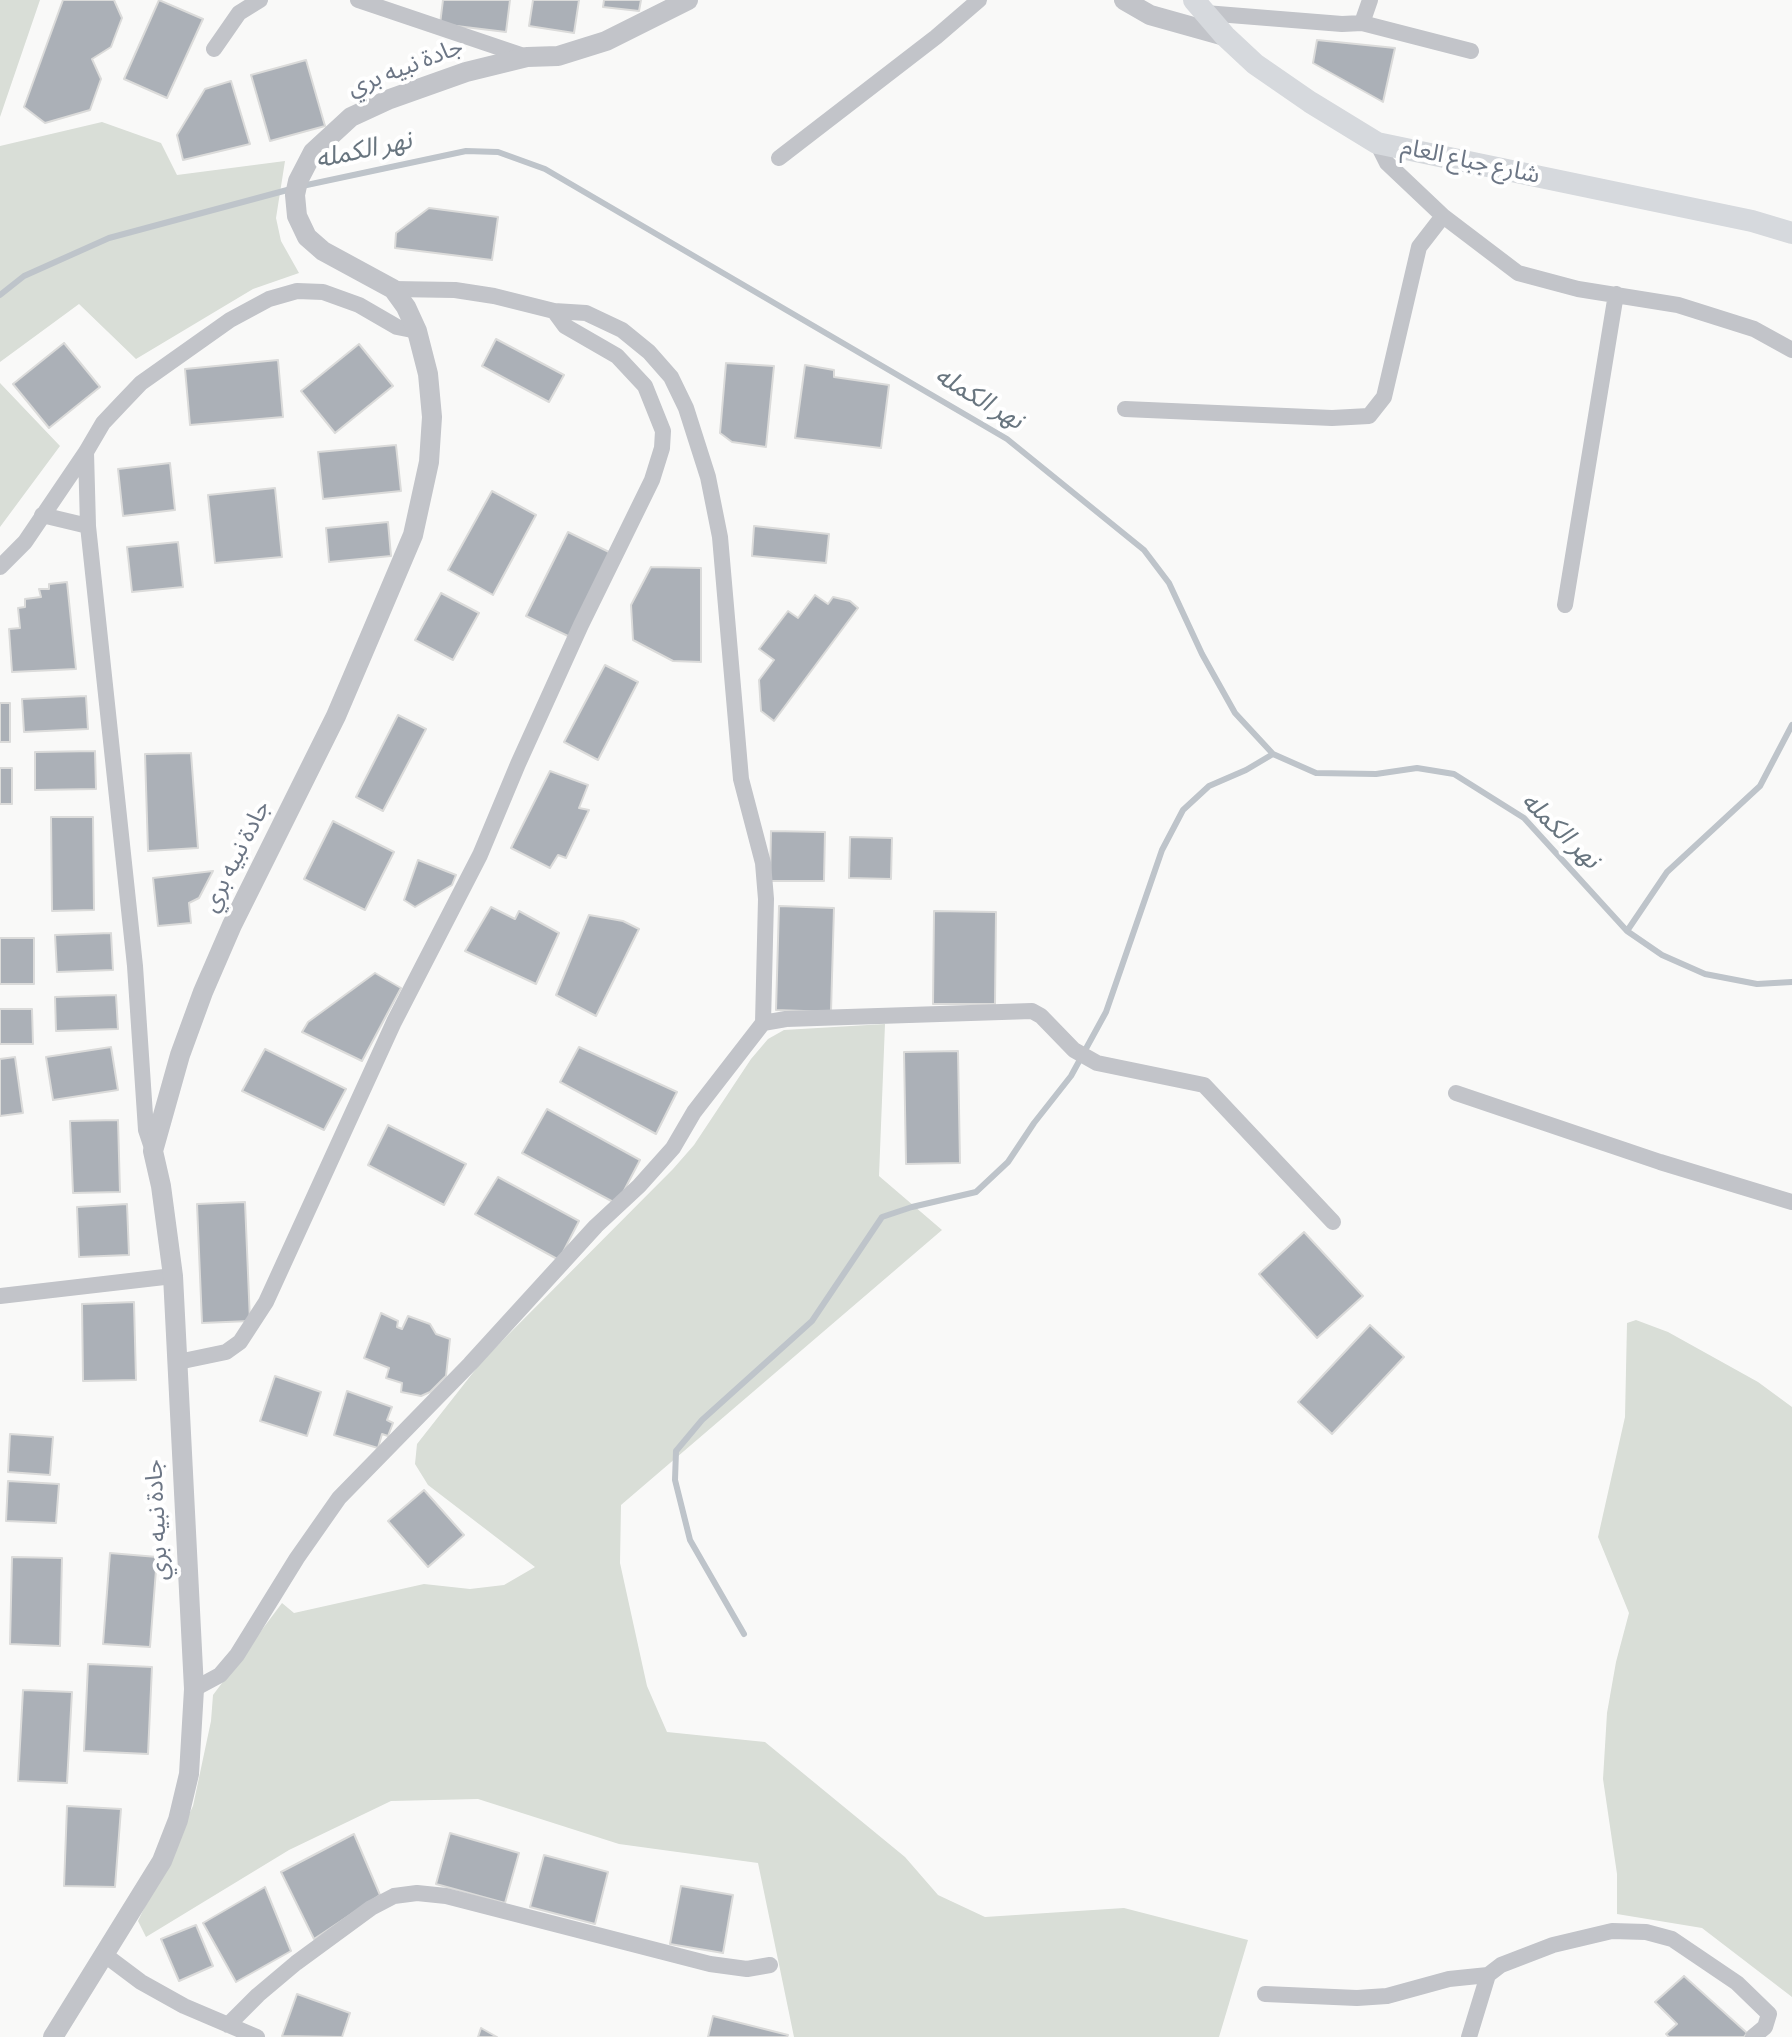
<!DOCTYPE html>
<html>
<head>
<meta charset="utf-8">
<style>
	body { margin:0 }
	canvas { display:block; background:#f9f9f8 }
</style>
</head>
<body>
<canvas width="1792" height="2037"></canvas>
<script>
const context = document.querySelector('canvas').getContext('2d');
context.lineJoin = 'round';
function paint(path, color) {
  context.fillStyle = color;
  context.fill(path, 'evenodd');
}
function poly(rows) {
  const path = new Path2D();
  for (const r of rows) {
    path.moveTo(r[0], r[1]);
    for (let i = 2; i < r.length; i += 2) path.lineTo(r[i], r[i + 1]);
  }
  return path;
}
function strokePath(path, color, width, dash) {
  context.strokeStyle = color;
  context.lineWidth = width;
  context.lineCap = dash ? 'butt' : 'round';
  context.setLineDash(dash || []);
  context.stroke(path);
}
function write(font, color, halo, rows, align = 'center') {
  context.font = font + ' "Source Sans 3","Noto Sans Arabic",sans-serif';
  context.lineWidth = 8;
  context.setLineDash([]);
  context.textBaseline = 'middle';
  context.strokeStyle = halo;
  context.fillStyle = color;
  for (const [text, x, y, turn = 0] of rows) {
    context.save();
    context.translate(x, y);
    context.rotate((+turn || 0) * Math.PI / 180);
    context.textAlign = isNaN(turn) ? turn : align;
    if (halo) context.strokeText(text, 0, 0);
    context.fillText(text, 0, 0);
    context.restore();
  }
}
paint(poly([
	[0,0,40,0,0,117],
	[102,122,161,143,177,175,285,161,276,218,281,241,299,273,253,289,136,359,79,304,0,362,0,146],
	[0,383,60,446,0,527],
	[885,1024,879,1176,942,1230,621,1505,620,1563,647,1686,667,1732,765,1742,905,1857,938,1895,985,1917,1124,1908,1248,1940,1219,2037,794,2037,758,1863,619,1844,478,1799,391,1801,289,1850,146,1937,138,1921,193,1806,211,1721,213,1695,282,1603,294,1613,424,1584,470,1589,504,1585,535,1567,428,1485,415,1464,417,1444,483,1360,673,1169,694,1145,751,1059,768,1039,784,1030],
	[1636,1320,1668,1332,1758,1382,1792,1407,1792,1997,1702,1928,1617,1914,1617,1874,1603,1779,1607,1713,1616,1662,1629,1613,1598,1537,1625,1417,1627,1323]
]), '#d9ded7');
strokePath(poly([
	[302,186,466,151,498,152,545,169,1007,439,1144,550,1169,583,1202,654,1235,713,1273,754,1316,773,1376,774,1417,768,1454,774,1524,818,1627,931,1662,955,1705,974,1757,984,1792,982],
	[0,295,24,276,109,238,291,189],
	[1627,931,1667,872,1760,786,1792,725],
	[744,1634,690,1540,675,1480,676,1451,702,1420,812,1321,882,1217,912,1207,976,1192,1008,1162,1034,1123,1071,1076,1106,1012,1162,850,1183,810,1209,786,1246,770,1273,754]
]), '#bec4ca', 6);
const building = poly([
	[63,0,114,0,122,18,111,47,92,59,101,79,90,110,45,123,24,107,63,0],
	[159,0,203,19,167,98,124,79,159,0],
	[443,0,510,0,506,32,440,24,443,0],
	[533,0,579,0,574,33,529,26,533,0],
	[604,0,641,0,639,11,603,7,604,0],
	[1317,40,1395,48,1383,102,1313,63,1317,40],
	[306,60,325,126,270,141,251,75,306,60],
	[231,81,250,144,183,160,177,135,205,89,231,81],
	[429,208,498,217,492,260,395,248,396,233,429,208],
	[496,339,564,375,549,402,482,366,496,339],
	[64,343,100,387,49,428,13,384,64,343],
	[359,344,393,386,335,433,301,391,359,344],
	[278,360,283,417,190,425,185,369,278,360],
	[726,363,774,366,766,447,732,442,720,433,726,363],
	[805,365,834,370,834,377,889,385,881,448,795,438,805,365],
	[396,445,401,491,323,499,318,452,396,445],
	[170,463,175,510,123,516,118,469,170,463],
	[275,488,282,557,215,563,208,495,275,488],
	[492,491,536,515,493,595,448,570,492,491],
	[388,522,391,556,329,562,326,528,388,522],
	[754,526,829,534,826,563,752,556,754,526],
	[568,532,611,553,570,637,526,616,568,532],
	[178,542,183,587,132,592,127,547,178,542],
	[651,567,701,568,701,662,673,661,633,640,631,605,651,567],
	[67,582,76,669,12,672,9,629,20,628,18,608,25,607,25,599,41,597,39,589,49,589,49,584,67,582],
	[441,593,479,613,453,660,415,640,441,593],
	[815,595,828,604,833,597,850,601,858,608,774,721,761,711,759,680,774,660,759,649,788,611,798,618,815,595],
	[605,665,638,682,598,760,564,742,605,665],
	[86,696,88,729,24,732,22,699,86,696],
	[0,703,10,703,10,742,0,742,0,703],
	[398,715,426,729,383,811,356,797,398,715],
	[95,751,96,789,35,790,35,752,95,751],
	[191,753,198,848,148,851,145,754,191,753],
	[0,768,12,768,12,804,0,804,0,768],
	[550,771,588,785,579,808,589,810,566,858,558,855,550,868,511,848,550,771],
	[51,817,93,817,94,910,52,911,51,817],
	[333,821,394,852,365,910,304,879,333,821],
	[771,831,825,832,824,881,770,881,771,831],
	[850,837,892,838,891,879,849,878,850,837],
	[418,860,456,875,452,885,415,907,404,900,418,860],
	[213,871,199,898,189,903,191,923,158,926,153,878,213,871],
	[779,906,834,908,831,1012,776,1010,779,906],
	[491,907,515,919,519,911,559,933,536,984,465,951,491,907],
	[934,911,996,912,995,1004,933,1004,934,911],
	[589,915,623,921,639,929,596,1016,556,995,589,915],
	[111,933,113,970,57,972,55,935,111,933],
	[0,938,34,938,34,984,0,984,0,938],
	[375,973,401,988,362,1061,302,1032,308,1022,375,973],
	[116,995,118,1029,56,1031,55,997,116,995],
	[0,1009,32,1009,33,1044,0,1044,0,1009],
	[111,1047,118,1090,53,1100,46,1057,111,1047],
	[579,1047,677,1092,656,1134,560,1082,579,1047],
	[265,1049,346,1089,324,1130,242,1091,265,1049],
	[958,1051,960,1163,906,1164,904,1052,958,1051],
	[15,1057,23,1113,0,1116,0,1059,15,1057],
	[547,1109,640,1160,617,1204,522,1153,547,1109],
	[118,1120,120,1192,73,1193,70,1121,118,1120],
	[388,1125,466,1164,444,1205,368,1165,388,1125],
	[498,1177,579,1221,559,1260,475,1214,498,1177],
	[245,1202,250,1321,202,1323,197,1204,245,1202],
	[127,1204,129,1255,79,1257,77,1207,127,1204],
	[1304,1232,1363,1296,1317,1338,1259,1274,1304,1232],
	[134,1302,136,1380,83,1381,82,1304,134,1302],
	[381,1313,398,1321,397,1327,402,1329,408,1316,430,1324,436,1334,450,1339,446,1376,430,1392,421,1396,401,1392,402,1383,386,1378,389,1368,364,1358,381,1313],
	[1370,1325,1404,1357,1332,1434,1298,1402,1370,1325],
	[275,1376,321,1392,307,1436,260,1421,275,1376],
	[347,1391,392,1407,387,1420,393,1423,388,1436,382,1434,378,1448,334,1435,347,1391],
	[10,1434,53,1437,50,1475,8,1472,10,1434],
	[8,1481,59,1484,56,1523,6,1521,8,1481],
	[424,1490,464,1535,428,1567,388,1521,424,1490],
	[110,1553,157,1557,150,1647,103,1644,110,1553],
	[12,1557,62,1558,60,1646,10,1644,12,1557],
	[88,1664,152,1667,148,1754,84,1751,88,1664],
	[23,1690,72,1692,67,1783,18,1781,23,1690],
	[67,1806,121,1809,115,1887,64,1886,67,1806],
	[450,1833,519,1853,505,1903,436,1884,450,1833],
	[354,1834,380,1895,314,1939,281,1872,354,1834],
	[544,1855,608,1872,595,1924,530,1907,544,1855],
	[681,1886,733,1895,723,1953,670,1944,681,1886],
	[265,1887,291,1951,236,1982,203,1923,265,1887],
	[196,1925,213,1966,179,1981,161,1939,196,1925],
	[1684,1976,1747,2033,1744,2037,1669,2037,1666,2034,1677,2024,1655,2002,1684,1976],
	[297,1994,350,2013,342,2037,282,2036,297,1994],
	[713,2016,788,2035,787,2037,708,2037,713,2016],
	[481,2028,497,2037,478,2037,481,2028]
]);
paint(building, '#abb0b7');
strokePath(building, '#dbdbda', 2);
strokePath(poly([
	[358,0,527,57],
	[1205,13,1342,24,1362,23,1370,0],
	[1362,23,1471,51],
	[214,49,239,13,260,0],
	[1377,143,1387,163,1443,216,1518,273,1578,289,1678,305,1754,329,1792,350],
	[779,158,936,37,979,0],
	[393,289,455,290,494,296,554,311,586,313,622,330,649,352,671,377,686,408,708,477,720,537,741,779,763,863,766,899,763,1023],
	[1125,409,1332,418,1369,416,1384,397,1419,247,1443,216],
	[86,452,88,526,135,966,146,1130,153,1151],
	[42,515,88,526],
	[0,567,25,542,86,452,103,423,120,405,141,383,230,320,269,299,297,291,323,292,359,305,397,327,417,331],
	[1565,605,1616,294],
	[1456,1093,1660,1162,1792,1202],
	[0,1296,173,1276],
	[178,1362,226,1352,240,1342,266,1302,394,1022,480,855,518,764,581,625,652,480,662,448,663,431,645,386,617,356,565,326,554,311],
	[194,1689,220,1675,237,1655,297,1558,339,1498,470,1364,596,1226,639,1186,673,1148,694,1112,763,1023,786,1019,1032,1011,1041,1016,1074,1050,1097,1063,1204,1085,1333,1222],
	[105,1955,141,1982,184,2006,257,2037],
	[1265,1994,1357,1998,1387,1996,1449,1979,1488,1975],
	[228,2025,258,1995,296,1963,371,1908,394,1896,417,1893,446,1896,710,1964,747,1969,770,1965],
	[1469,2037,1488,1975,1501,1965,1553,1945,1612,1931,1646,1932,1672,1939,1737,1983,1769,2014,1765,2027,1753,2037]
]), '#c2c4c9', 16);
strokePath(poly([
	[1124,0,1150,15,1225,36],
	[53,2037,162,1861,178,1820,189,1774,194,1689,173,1276,161,1186,153,1151,180,1055,203,992,232,925,336,716,374,627,413,535,429,462,432,417,428,374,417,331,406,307,393,289,323,251,307,237,297,216,295,195,298,181,313,152,351,117,390,99,466,72,527,57,558,56,606,41,688,0]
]), '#c2c4c9', 20);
strokePath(poly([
	[1194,0,1225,36,1255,64,1310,102,1377,143,1752,221,1792,233]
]), '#d6d9dd', 22);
write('24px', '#6c7685', '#fff', [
	["جادة نبيه بري",406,69,-21],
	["شارع جباع العام",1470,163,12],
	["جادة نبيه بري",238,857,-63],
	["جادة نبيه بري",159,1520,-93]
]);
write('italic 26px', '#68757f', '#fff', [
	["نهر الكمله",364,152,-12],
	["نهر الكمله",978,400,31],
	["نهر الكمله",1559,832,44]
]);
</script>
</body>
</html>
